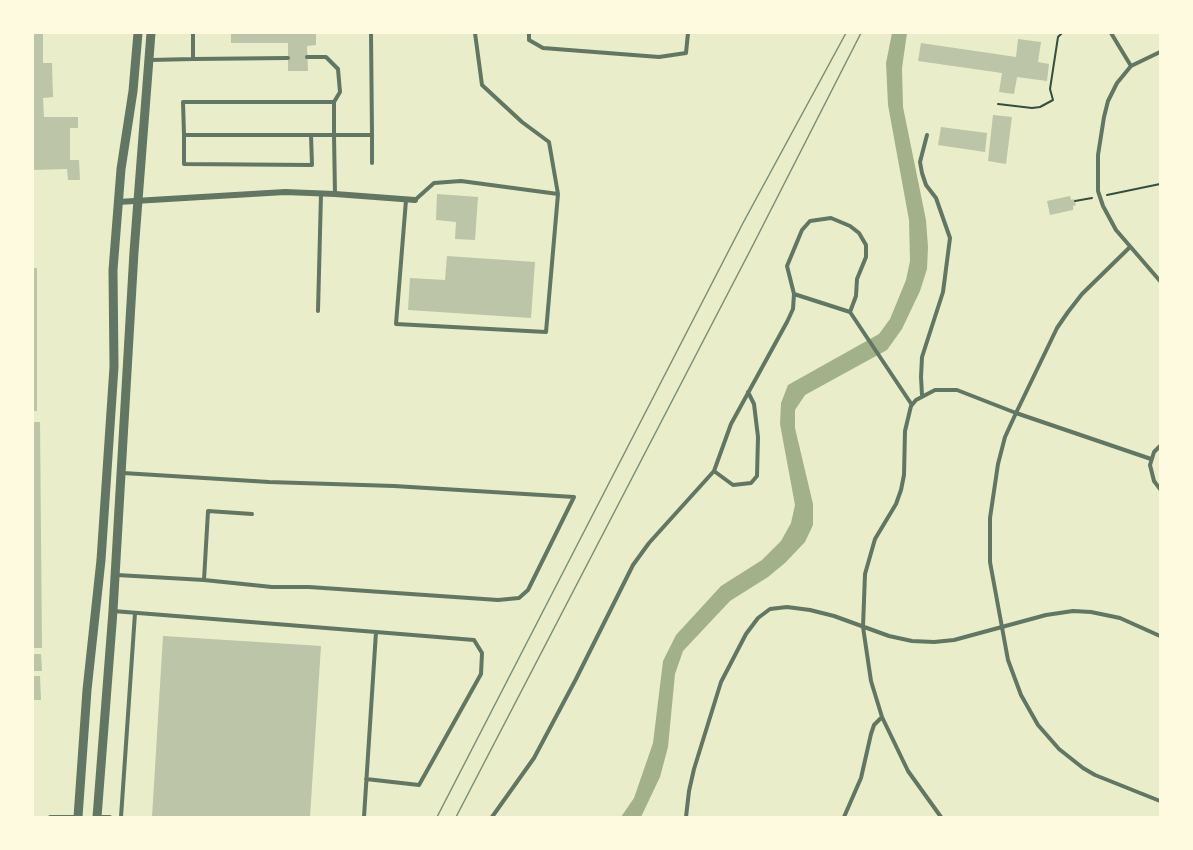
<!DOCTYPE html>
<html>
<head>
<meta charset="utf-8">
<style>
	body { margin:0 }
	#map { position:relative; width:1193px; height:850px; overflow:hidden; background:#e9edc9; font-family:"PT Serif",serif }
	canvas { display:block }
	.frame { position:absolute; inset:0; border:34px solid #fefae0; pointer-events:none }
</style>
</head>
<body>
<div id="map">
<canvas width="1193" height="850"></canvas>
<div class="frame"></div>
</div>
<script>
const context = document.querySelector('canvas').getContext('2d');
context.lineJoin = 'round';
function paint(path, color) {
  context.fillStyle = color;
  context.fill(path, 'evenodd');
}
function poly(rows) {
  const path = new Path2D();
  for (const r of rows) {
    path.moveTo(r[0], r[1]);
    for (let i = 2; i < r.length; i += 2) path.lineTo(r[i], r[i + 1]);
  }
  return path;
}
function strokePath(path, color, width, dash) {
  context.strokeStyle = color;
  context.lineWidth = width;
  context.lineCap = dash ? 'butt' : 'round';
  context.setLineDash(dash || []);
  context.stroke(path);
}
paint(poly([
	[892,33,907,33,902,68,903,107,926,220,928,247,927,269,920,291,902,329,887,350,805,395,795,410,795,428,813,504,813,525,805,542,785,563,768,577,730,601,683,651,675,674,668,747,660,777,641,817,621,817,634,798,653,743,663,661,676,635,721,586,762,560,781,541,791,523,795,505,780,424,781,403,788,385,879,334,890,319,906,280,910,261,909,220,888,105,886,63]
]), '#a3b18a');
paint(poly([
	[33,33,43,33,43,63,52,63,53,97,43,98,44,117,78,117,78,128,70,128,70,160,79,160,80,180,68,180,67,169,33,170],
	[231,33,316,33,316,45,307,46,308,71,288,71,288,43,231,43],
	[1018,39,1041,42,1038,62,1049,64,1047,81,1017,77,1014,94,999,92,1002,73,918,61,921,43,1016,57],
	[993,115,1012,117,1006,164,988,161],
	[941,127,987,133,985,152,938,145],
	[437,194,478,197,475,240,455,239,456,222,436,220],
	[1070,196,1071,200,1074,199,1076,205,1073,206,1073,210,1050,215,1047,201],
	[447,256,535,262,531,318,408,310,410,278,445,280],
	[33,268,37,268,37,411,33,411],
	[33,422,40,422,42,648,33,648],
	[163,636,321,646,310,817,152,817],
	[33,654,41,654,42,671,33,671],
	[33,676,40,676,41,700,33,700]
]), '#bcc5a7');
strokePath(poly([
	[998,104,1032,108,1040,107,1053,100,1050,89,1058,37,1062,33],
	[1107,195,1160,184],
	[1075,201,1092,198]
]), '#344e41', 2);
strokePath(poly([
	[475,33,482,85,522,122,549,142,558,194],
	[529,33,529,40,543,48,659,57,686,53,688,33],
	[1111,33,1131,66],
	[1160,52,1131,66,1117,83,1108,101,1104,117,1098,155,1098,191,1103,206,1116,230,1160,281],
	[307,57,326,57,338,69,340,92,334,102],
	[193,59,288,58],
	[150,60,193,59,193,33],
	[184,135,184,164,312,165,311,135],
	[372,163,372,135],
	[335,194,334,135,184,135,183,102,334,102,334,135,372,135,371,33],
	[406,200,396,324,546,332,558,194,461,181,434,183,415,200],
	[1130,247,1082,294,1068,312,1057,328,1016,413,1005,437,998,464,990,518,990,562,1008,660,1021,695,1038,725,1059,749,1083,768,1095,775,1160,801],
	[318,311,321,194],
	[850,312,794,294,787,266,802,230,810,221,831,218,850,226,859,233,866,245,866,257,857,279,856,296,850,312,912,405],
	[922,395,921,377,922,357,943,292,950,238,936,198,926,185,922,173,920,162,927,135],
	[1160,446,1154,452,1150,465,1154,481,1160,489],
	[714,471,733,485,751,483,757,476,758,437,754,404,748,392],
	[123,473,269,482,394,486,574,497,528,590,519,598,498,600,309,587,272,587,204,580],
	[117,575,204,580,208,511,252,514],
	[113,611,376,632,364,817],
	[366,779,419,785,481,674,482,653,474,640,376,632],
	[50,817,77,817],
	[98,817,110,817],
	[121,817,135,613],
	[492,817,534,758,576,679,633,565,649,543,714,471,731,424,787,322,793,309,794,294],
	[686,817,689,791,694,769,721,682,746,634,758,618,770,609,787,607,810,610,834,616,889,636,912,641,934,642,954,640,1046,615,1073,611,1091,612,1120,618,1160,636],
	[844,817,861,778,871,734,874,725,882,717],
	[941,817,908,771,882,717,871,681,863,627,865,574,875,539,896,504,901,490,904,475,905,431,911,406,916,400,935,390,957,390,1016,413,1151,459]
]), '#617663', 4);
strokePath(poly([
	[118,202,285,192,335,194,415,200]
]), '#617663', 6);
strokePath(poly([
	[78,817,87,690,101,560,114,367,113,270,121,169,133,91,138,33],
	[97,817,113,611,134,252,151,33]
]), '#617663', 9);
strokePath(poly([
	[437,817,743,223,846,33],
	[456,817,753,245,861,33]
]), '#7c8e77', 1.5);
</script>
</body>
</html>
